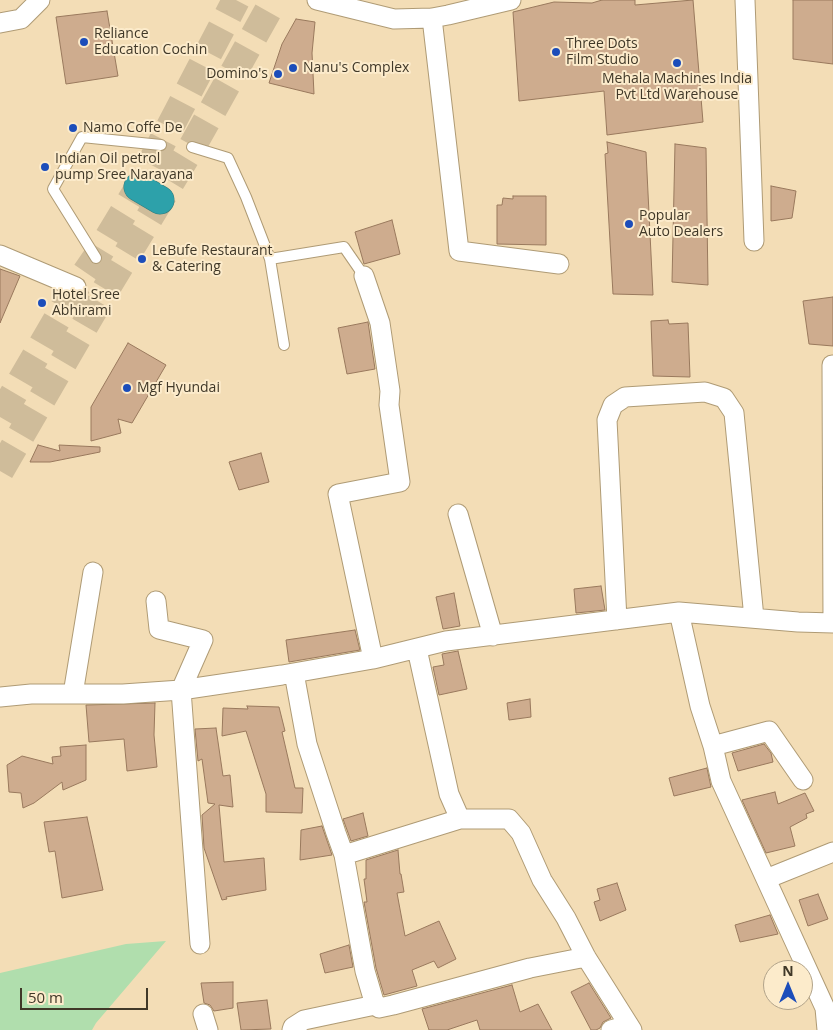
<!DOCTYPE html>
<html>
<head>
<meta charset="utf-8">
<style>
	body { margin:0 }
	#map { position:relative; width:833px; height:1030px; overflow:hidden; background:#f3ddb6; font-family:"Open Sans",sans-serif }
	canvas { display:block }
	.north { position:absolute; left:763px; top:960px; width:50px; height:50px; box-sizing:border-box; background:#fcebcb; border:1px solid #b1a38a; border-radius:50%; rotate:0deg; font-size:14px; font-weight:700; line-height:20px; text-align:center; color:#403828 }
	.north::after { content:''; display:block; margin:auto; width:18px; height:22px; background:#1c4dba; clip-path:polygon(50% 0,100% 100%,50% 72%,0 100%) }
	.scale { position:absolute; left:20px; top:988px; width:128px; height:22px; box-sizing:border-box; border:2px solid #403828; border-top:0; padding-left:6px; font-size:15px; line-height:18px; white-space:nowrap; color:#403828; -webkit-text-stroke:4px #fcebcb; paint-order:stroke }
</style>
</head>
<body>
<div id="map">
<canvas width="833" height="1030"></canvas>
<div class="north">N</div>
<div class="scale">50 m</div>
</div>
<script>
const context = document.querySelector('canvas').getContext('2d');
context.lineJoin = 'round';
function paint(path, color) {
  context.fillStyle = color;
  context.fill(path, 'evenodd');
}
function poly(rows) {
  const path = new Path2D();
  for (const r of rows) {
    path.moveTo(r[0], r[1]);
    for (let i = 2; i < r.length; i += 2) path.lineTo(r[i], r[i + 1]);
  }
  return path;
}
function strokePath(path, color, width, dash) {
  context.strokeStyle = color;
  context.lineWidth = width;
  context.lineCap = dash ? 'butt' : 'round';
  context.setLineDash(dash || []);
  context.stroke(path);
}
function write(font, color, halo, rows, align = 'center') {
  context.font = font + ' "Open Sans",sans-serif';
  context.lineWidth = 4;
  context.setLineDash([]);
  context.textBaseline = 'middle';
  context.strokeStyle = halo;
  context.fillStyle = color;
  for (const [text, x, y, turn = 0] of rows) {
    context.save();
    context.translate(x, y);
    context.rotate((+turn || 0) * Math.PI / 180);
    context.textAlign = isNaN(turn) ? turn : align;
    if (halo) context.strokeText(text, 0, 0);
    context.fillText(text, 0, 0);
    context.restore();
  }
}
paint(poly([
	[166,941,96,1023,92,1030,0,1030,0,973,126,944]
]), '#b0dead');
const building = poly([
	[602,0,635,0,635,5,693,0,703,122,607,135,604,91,519,101,513,12,554,2,592,3,602,0],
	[793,0,833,0,833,64,793,59,793,0],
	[107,11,118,76,66,84,56,17,107,11],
	[296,19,315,22,312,53,314,94,269,83,282,44,296,19],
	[607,142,646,152,653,295,613,294,605,154,608,153,607,142],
	[675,144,706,148,708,285,672,282,675,144],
	[771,186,796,191,792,218,771,221,771,186],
	[513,196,546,196,546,245,497,244,497,205,502,205,503,198,513,199,513,196],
	[392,220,400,254,364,264,355,232,392,220],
	[0,269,20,276,0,323,0,269],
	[833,297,833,346,809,344,803,301,833,297],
	[668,320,669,324,688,323,690,377,653,376,651,321,668,320],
	[368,322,375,369,347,374,338,328,368,322],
	[128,343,166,365,132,423,118,419,121,433,91,441,91,407,128,343],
	[38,445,60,451,59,445,100,447,100,452,50,462,30,462,38,445],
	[261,453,269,482,239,490,229,462,261,453],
	[601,586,605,610,576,613,574,589,601,586],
	[454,593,460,626,443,629,436,597,454,593],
	[355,630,360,650,289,662,286,640,355,630],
	[458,651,467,689,439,695,433,667,444,665,442,654,458,651],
	[530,699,531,717,509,720,507,703,530,699],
	[155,703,154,735,157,767,127,771,124,739,89,742,86,705,155,703],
	[247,706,279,707,285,731,282,732,295,788,303,788,302,813,266,812,266,794,246,731,222,736,223,708,248,709,247,706],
	[216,728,223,776,230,775,233,807,219,805,224,862,264,858,266,890,226,897,227,899,222,900,204,848,202,815,215,804,208,803,202,759,198,761,195,729,216,728],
	[764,744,771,753,773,762,738,771,732,753,764,744],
	[86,745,86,780,63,790,62,782,34,803,23,808,21,793,9,792,7,765,22,756,53,764,52,757,61,756,60,747,86,745],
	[707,768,711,787,674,796,669,778,707,768],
	[775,792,778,804,805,793,814,811,806,814,807,818,790,827,795,846,766,853,742,800,775,792],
	[363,813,368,836,351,841,343,819,363,813],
	[87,817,103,890,62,898,55,851,49,852,44,822,87,817],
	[322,826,332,855,300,860,301,830,322,826],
	[398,850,400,874,401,874,404,892,397,893,405,936,439,921,456,959,438,968,434,961,412,970,417,986,384,995,376,968,364,902,367,902,364,879,366,879,366,860,398,850],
	[617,883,626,910,600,921,594,902,600,900,597,889,617,883],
	[818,894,828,919,808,926,799,900,818,894],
	[770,915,778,934,740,942,735,925,770,915],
	[349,945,353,967,325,973,320,954,349,945],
	[233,982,233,1008,214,1011,210,1005,204,1003,201,983,233,982],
	[589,983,611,1018,603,1022,600,1028,596,1030,591,1030,571,992,589,983],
	[512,985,520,1012,538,1004,552,1030,480,1030,477,1020,447,1030,429,1030,422,1009,512,985],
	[267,1000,271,1029,241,1030,237,1003,267,1000]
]);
paint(building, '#ceac8e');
strokePath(building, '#99795d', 1);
strokePath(poly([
	[0,417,76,287,96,258,136,192,236,0],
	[0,471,103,294,192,147,274,0]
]), '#cfbc9a', 28, [28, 14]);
const lane = poly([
	[192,147,228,158,246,197,270,259,344,247,364,276],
	[96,258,53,189,82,137,161,145],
	[270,259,284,345]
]);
const street = poly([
	[317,0,394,19,432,18,448,15,511,0],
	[745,0,754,241],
	[432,18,459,251,559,264],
	[0,23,21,19,40,0],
	[0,255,76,287],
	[364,276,380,323,390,391,389,405,400,482,338,494,373,659],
	[832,365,833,623],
	[458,514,493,636],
	[156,601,159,629,203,640,181,690,200,944],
	[679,612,700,706,713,746,721,781,825,1008,827,1030],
	[617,620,607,420,613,405,625,397,705,392,724,398,734,413,754,618],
	[417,649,449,794,460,819,509,819,521,833,542,880,566,918,586,957,632,1030],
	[294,673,307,744,336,833,344,855,365,971,375,1005],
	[73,694,93,572],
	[0,697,31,694,123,694,181,690,282,675,373,659,446,641,679,612,798,622,833,623],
	[713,746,769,731,803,780],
	[344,855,460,819],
	[766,879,833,852],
	[203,1014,208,1030],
	[292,1030,293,1027,304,1020,375,1005,379,1008,393,1005,530,968,586,957],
	[611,1030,629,1025]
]);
const highway = poly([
	[138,187,160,200]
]);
strokePath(lane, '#af9b75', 12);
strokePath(street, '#af9b75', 21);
strokePath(highway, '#347c7c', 29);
strokePath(lane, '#fff', 10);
strokePath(street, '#fff', 19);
strokePath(highway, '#2da1aa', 28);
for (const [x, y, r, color] of [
	[84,42,5,"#1c4dba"],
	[556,52,5,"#1c4dba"],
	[677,63,5,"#1c4dba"],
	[293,68,5,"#1c4dba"],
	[278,74,5,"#1c4dba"],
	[73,128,5,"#1c4dba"],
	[45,167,5,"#1c4dba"],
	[629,224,5,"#1c4dba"],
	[142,259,5,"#1c4dba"],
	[42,303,5,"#1c4dba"],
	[127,388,5,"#1c4dba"]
]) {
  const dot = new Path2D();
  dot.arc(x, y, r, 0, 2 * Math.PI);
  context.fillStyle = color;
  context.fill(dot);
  strokePath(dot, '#fcebcb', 2);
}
write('14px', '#403828', '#fcebcb', [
	["Reliance",94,34],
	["Education Cochin",94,50],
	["Three Dots",566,44],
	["Film Studio",566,60],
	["Nanu's Complex",303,68],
	["Domino's",268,74,"right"],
	["Mehala Machines India",677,79,"center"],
	["Pvt Ltd Warehouse",677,95,"center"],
	["Namo Coffe De",83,128],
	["Indian Oil petrol",55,159],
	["pump Sree Narayana",55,175],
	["Popular",639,216],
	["Auto Dealers",639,232],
	["LeBufe Restaurant",152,251],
	["& Catering",152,267],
	["Hotel Sree",52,295],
	["Abhirami",52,311],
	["Mgf Hyundai",137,388]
], 'left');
</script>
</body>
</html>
